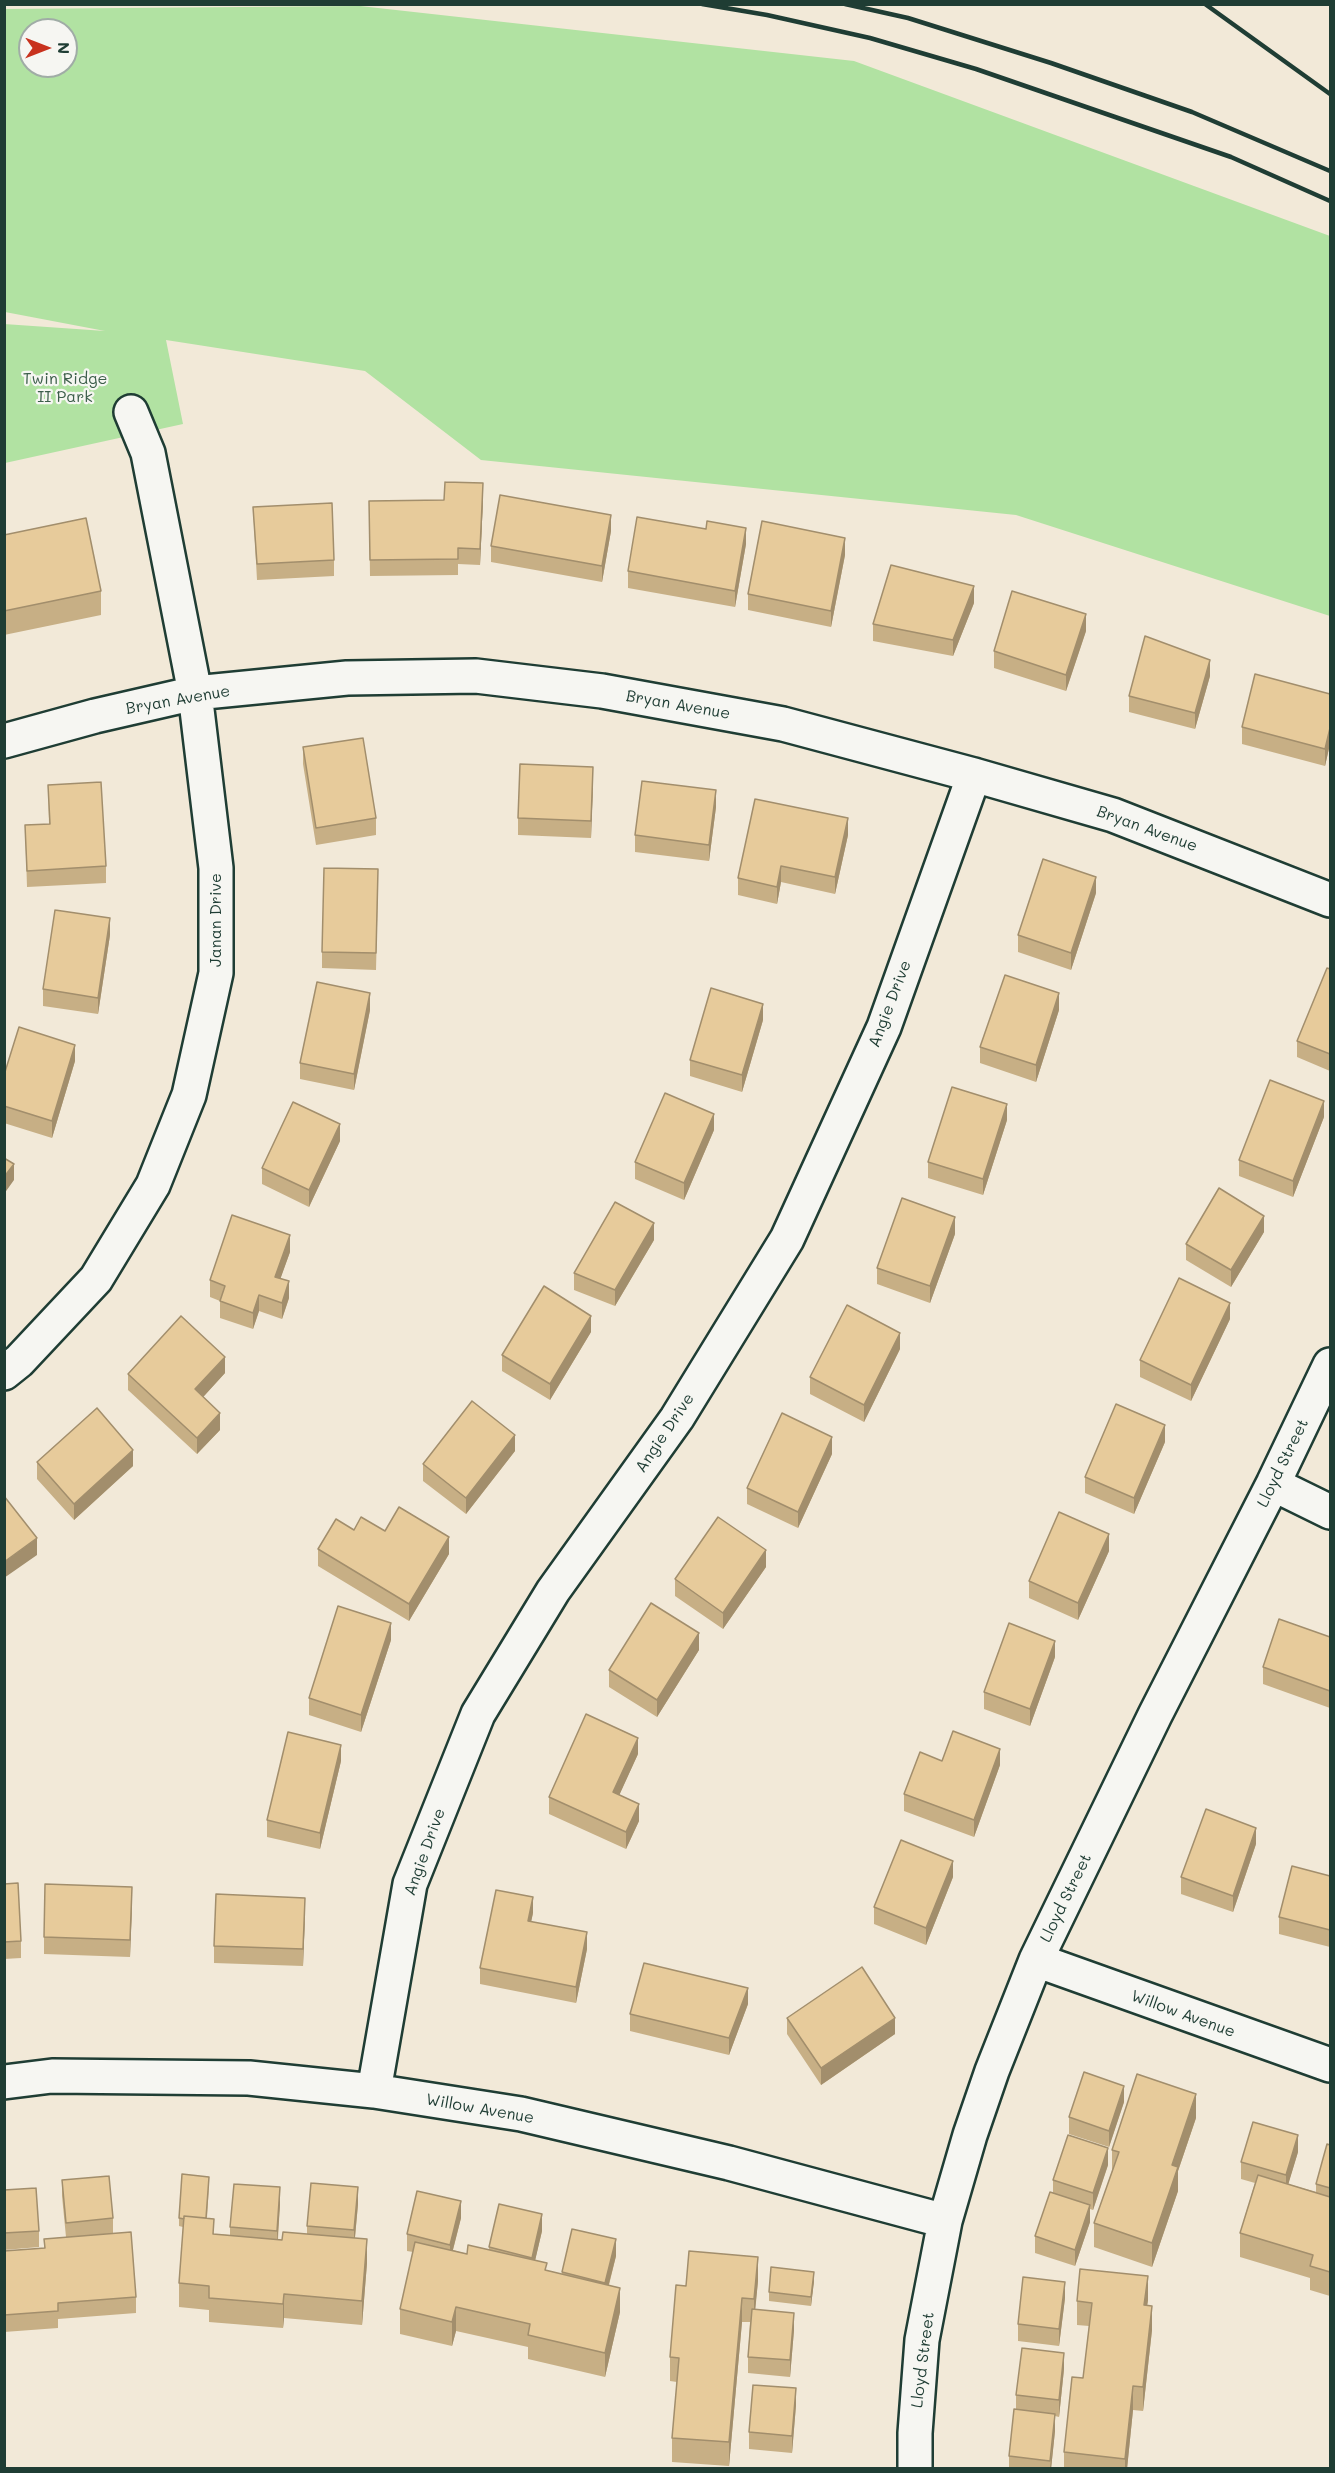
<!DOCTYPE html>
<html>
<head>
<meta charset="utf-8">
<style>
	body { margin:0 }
	#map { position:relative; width:1335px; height:2473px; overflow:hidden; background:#f2e9d8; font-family:Mali,sans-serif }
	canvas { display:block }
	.frame { position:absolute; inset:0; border:6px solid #1f3d34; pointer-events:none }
	.north { position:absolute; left:18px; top:18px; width:60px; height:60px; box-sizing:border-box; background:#f6f6f2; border:2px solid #a0aca6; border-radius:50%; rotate:90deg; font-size:16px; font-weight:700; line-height:24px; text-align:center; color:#1f3d34 }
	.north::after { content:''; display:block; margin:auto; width:21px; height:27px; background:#c8321e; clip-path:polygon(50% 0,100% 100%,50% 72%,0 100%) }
</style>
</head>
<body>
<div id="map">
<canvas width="1335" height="2473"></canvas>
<div class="frame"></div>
<div class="north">N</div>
</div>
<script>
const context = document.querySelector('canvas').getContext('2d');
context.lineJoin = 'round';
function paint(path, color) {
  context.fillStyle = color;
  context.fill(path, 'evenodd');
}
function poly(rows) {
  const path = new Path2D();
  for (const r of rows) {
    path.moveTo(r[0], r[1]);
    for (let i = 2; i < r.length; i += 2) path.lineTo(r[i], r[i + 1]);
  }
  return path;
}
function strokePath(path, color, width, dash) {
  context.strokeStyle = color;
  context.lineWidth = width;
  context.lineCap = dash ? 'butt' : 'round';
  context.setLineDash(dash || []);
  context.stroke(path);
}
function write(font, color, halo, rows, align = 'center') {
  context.font = font + ' Mali,sans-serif';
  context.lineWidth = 4.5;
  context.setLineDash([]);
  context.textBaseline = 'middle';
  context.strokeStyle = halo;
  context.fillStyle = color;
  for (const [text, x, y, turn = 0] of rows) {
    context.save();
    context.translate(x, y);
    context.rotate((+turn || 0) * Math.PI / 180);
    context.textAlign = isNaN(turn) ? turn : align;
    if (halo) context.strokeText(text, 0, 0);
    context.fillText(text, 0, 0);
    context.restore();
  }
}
paint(poly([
	[360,6,854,61,1330,236,1330,616,1016,515,481,460,365,371,166,340,183,424,5,463,4,324,105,331,5,312,5,9],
	[30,30,66,30,66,66,30,66]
]), '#b1e2a2');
const minor = poly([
	[4,741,95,716,195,693,347,678,476,676,602,691,783,724,974,775,1113,815,1330,900],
	[4,1373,19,1361,96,1279,153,1185,189,1095,216,973,216,868,195,693,148,453,131,412],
	[1273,1484,1330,1512],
	[1036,1960,1330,2065],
	[4,2082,52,2076,249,2078,374,2091,521,2114,729,2163,945,2221],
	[374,2091,410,1884,478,1714,553,1591,677,1418,787,1239,884,1027,974,775],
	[915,2468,915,2433,922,2340,945,2221,970,2135,992,2071,1036,1960,1155,1715,1273,1484,1330,1365]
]);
strokePath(minor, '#1f3d34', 38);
strokePath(minor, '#f6f6f2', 33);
strokePath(poly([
	[702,4,767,15,870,38,976,69,1231,157,1330,201],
	[845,4,908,18,1051,63,1192,112,1330,171],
	[1205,4,1330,94]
]), '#1f3d34', 4.5);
paint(poly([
	[483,500,480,565,458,564,458,575,370,576,369,501],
	[253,507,334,560,334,576,257,580],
	[611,531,602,582,491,562,491,546],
	[4,535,101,591,101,615,4,635],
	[746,544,735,607,628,588,628,571],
	[845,555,831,627,748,610,748,594],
	[974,603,953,656,873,641,873,624],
	[1086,631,1066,691,994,668,994,651],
	[1210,676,1195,729,1129,712,1129,696],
	[1330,694,1330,744,1325,766,1242,744,1242,727],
	[303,747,376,818,376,835,316,845,303,764],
	[593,783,591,838,518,835,518,818],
	[48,785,106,866,106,883,27,887,25,825,49,824],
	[716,807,709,861,635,852,635,835],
	[848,835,835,894,781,882,777,904,738,895,738,878],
	[378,886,376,970,322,968,322,952],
	[1096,893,1071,970,1018,952,1018,935],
	[110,935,98,1014,43,1006,43,989],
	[1330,969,1330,1071,1297,1057,1297,1041],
	[370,1010,354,1090,300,1079,300,1063],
	[1059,1010,1036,1082,980,1063,980,1047],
	[763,1020,742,1092,690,1076,690,1060],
	[75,1061,52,1138,4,1123,4,1075],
	[1324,1117,1293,1197,1239,1176,1239,1160],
	[1007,1120,983,1195,928,1178,928,1162],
	[714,1130,684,1200,635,1179,635,1162],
	[340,1141,309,1207,262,1184,262,1168],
	[1264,1232,1231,1287,1186,1260,1186,1244],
	[955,1234,930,1303,877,1284,877,1268],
	[654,1240,615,1306,574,1290,574,1273],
	[290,1252,280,1279,289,1298,282,1319,259,1311,253,1329,220,1318,220,1301,210,1297,210,1280],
	[1230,1319,1191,1401,1140,1377,1140,1360],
	[591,1332,550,1400,502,1371,502,1355],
	[900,1349,864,1422,810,1394,810,1377],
	[225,1373,203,1397,220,1430,197,1454,128,1390,128,1374],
	[1165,1442,1134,1514,1085,1493,1085,1477],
	[515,1451,466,1514,423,1481,423,1464],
	[832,1454,798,1528,747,1504,747,1488],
	[37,1462,133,1466,74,1520,37,1479],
	[354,1530,385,1531,449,1554,409,1621,318,1566,318,1549],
	[1109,1551,1078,1620,1029,1598,1029,1581],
	[766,1567,723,1629,675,1596,675,1579],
	[1330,1637,1330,1708,1263,1684,1263,1667],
	[391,1640,361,1732,309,1715,309,1698],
	[699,1650,657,1717,609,1687,609,1670],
	[1055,1657,1030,1726,984,1709,984,1692],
	[638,1754,619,1795,639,1821,626,1849,549,1814,549,1797],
	[341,1761,320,1849,267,1837,267,1820],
	[942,1761,1000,1765,974,1837,904,1811,904,1794],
	[1256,1844,1233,1912,1181,1894,1181,1877],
	[1330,1876,1330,1947,1279,1934,1279,1917],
	[953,1877,926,1945,874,1924,874,1907],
	[4,1884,21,1941,21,1958,4,1959],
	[132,1904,130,1957,44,1954,44,1937],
	[533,1913,531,1921,587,1949,576,2003,480,1984,480,1968],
	[305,1914,303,1966,214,1963,214,1946],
	[748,2004,729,2055,630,2031,630,2014],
	[787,2018,895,2034,821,2085,787,2034],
	[1124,2102,1109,2147,1069,2134,1069,2117],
	[1196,2118,1178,2171,1178,2191,1152,2267,1094,2247,1094,2223,1112,2171,1112,2150],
	[1330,2145,1330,2296,1310,2290,1310,2278,1240,2257,1240,2233,1255,2183,1241,2179,1241,2162,1298,2152,1288,2184,1316,2192,1316,2184],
	[1108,2165,1093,2210,1090,2209,1090,2222,1075,2266,1035,2253,1035,2236,1053,2193,1053,2180],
	[62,2180,113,2218,113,2234,136,2297,136,2313,58,2319,58,2328,4,2332,4,2251,44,2248,44,2239,66,2237,62,2196],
	[209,2185,207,2218,214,2234,230,2235,230,2227,280,2204,278,2239,282,2240,307,2234,307,2226,358,2204,355,2238,367,2263,362,2325,284,2318,283,2328,209,2322,209,2310,179,2307,179,2283,183,2227,179,2226,179,2218],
	[4,2190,39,2231,39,2247,4,2250],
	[461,2218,453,2250,467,2254,489,2250,489,2247,542,2231,535,2260,547,2271,562,2274,562,2272,616,2256,609,2285,620,2312,605,2377,528,2359,528,2347,456,2331,452,2346,400,2334,400,2309,413,2252,407,2251,407,2234],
	[758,2281,755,2309,794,2330,790,2377,748,2373,748,2357,750,2322,742,2322,729,2466,672,2462,672,2438,677,2382,670,2381,670,2357,686,2286],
	[814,2281,811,2306,769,2301,769,2292],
	[1065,2298,1059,2346,1018,2341,1018,2324],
	[1148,2300,1147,2305,1152,2330,1143,2411,1133,2410,1127,2469,1064,2469,1064,2452,1083,2378,1089,2326,1077,2325,1077,2301],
	[1064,2369,1059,2417,1055,2416,1055,2431,1051,2469,1009,2469,1009,2456,1016,2409,1016,2395],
	[796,2405,792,2453,749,2449,749,2432]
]), '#c7af85');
paint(poly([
	[483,483,483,500,480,565,480,549],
	[611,515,611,531,602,582,602,566],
	[746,528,746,544,735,607,735,591],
	[845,538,845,555,831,627,831,611],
	[974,586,974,603,953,656,953,640],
	[1086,614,1086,631,1066,691,1066,675],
	[1210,660,1210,676,1195,729,1195,713],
	[1330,728,1330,744,1325,766,1325,749],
	[593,767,593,783,591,838,591,821],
	[716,790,716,807,709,861,709,845],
	[848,818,848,835,835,894,835,877],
	[781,866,781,882,777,904,777,887],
	[1096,877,1096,893,1071,970,1071,953],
	[110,918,110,935,98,1014,98,998],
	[370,993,370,1010,354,1090,354,1074],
	[1059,993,1059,1010,1036,1082,1036,1065],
	[763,1004,763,1020,742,1092,742,1075],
	[75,1045,75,1061,52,1138,52,1121],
	[1324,1101,1324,1117,1293,1197,1293,1181],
	[1007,1104,1007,1120,983,1195,983,1179],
	[714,1114,714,1130,684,1200,684,1183],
	[340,1124,340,1141,309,1207,309,1190],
	[14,1164,14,1180,4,1194,4,1177],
	[1264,1216,1264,1232,1231,1287,1231,1270],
	[955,1217,955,1234,930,1303,930,1286],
	[654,1223,654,1240,615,1306,615,1290],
	[290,1235,290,1252,275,1294,275,1277],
	[289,1281,289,1298,282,1319,282,1303],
	[259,1295,259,1311,253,1329,253,1313],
	[1230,1303,1230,1319,1191,1401,1191,1385],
	[591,1316,591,1332,550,1400,550,1384],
	[900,1333,900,1349,864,1422,864,1405],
	[225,1357,225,1373,195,1406,195,1389],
	[220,1413,220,1430,197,1454,197,1438],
	[1165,1425,1165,1442,1134,1514,1134,1498],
	[515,1435,515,1451,466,1514,466,1498],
	[832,1437,832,1454,798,1528,798,1512],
	[133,1450,133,1466,74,1520,74,1504],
	[1109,1534,1109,1551,1078,1620,1078,1603],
	[449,1537,449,1554,409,1621,409,1604],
	[37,1538,37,1555,4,1578,4,1562],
	[766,1550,766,1567,723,1629,723,1613],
	[391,1623,391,1640,361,1732,361,1715],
	[699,1633,699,1650,657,1717,657,1700],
	[1055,1641,1055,1657,1030,1726,1030,1709],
	[638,1738,638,1754,613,1809,613,1792],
	[341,1745,341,1761,320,1849,320,1833],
	[1000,1749,1000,1765,974,1837,974,1820],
	[639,1804,639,1821,626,1849,626,1832],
	[1256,1828,1256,1844,1233,1912,1233,1896],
	[953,1861,953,1877,926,1945,926,1928],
	[132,1887,132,1904,130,1957,130,1940],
	[533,1897,533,1913,528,1937,528,1921],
	[305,1898,305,1914,303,1966,303,1949],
	[587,1932,587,1949,576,2003,576,1987],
	[748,1988,748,2004,729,2055,729,2038],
	[895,2018,895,2034,821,2085,821,2068],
	[1124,2086,1124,2102,1109,2147,1109,2131],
	[1196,2094,1196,2118,1178,2171,1178,2191,1152,2267,1152,2243,1172,2165],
	[1298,2135,1298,2152,1286,2192,1286,2175],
	[1108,2148,1108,2165,1093,2210,1093,2193],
	[280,2187,280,2204,277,2247,277,2231],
	[358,2187,358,2204,354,2247,354,2230],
	[461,2201,461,2218,450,2261,450,2245],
	[1090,2205,1090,2222,1075,2266,1075,2250],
	[542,2214,542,2231,532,2274,532,2258],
	[367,2239,367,2263,362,2325,362,2301],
	[616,2239,616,2256,605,2299,605,2283],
	[758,2257,758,2281,754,2323,754,2299],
	[814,2272,814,2281,811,2306,811,2297],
	[1148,2276,1148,2300,1144,2329,1144,2305],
	[1065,2282,1065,2298,1059,2346,1059,2329],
	[620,2288,620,2312,605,2377,605,2353],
	[284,2294,284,2318,283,2328,283,2304],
	[742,2298,742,2322,729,2466,729,2442],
	[1152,2306,1152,2330,1143,2411,1143,2387],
	[456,2307,456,2331,452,2346,452,2322],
	[794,2313,794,2330,790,2377,790,2360],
	[1064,2353,1064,2369,1059,2417,1059,2400],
	[1133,2386,1133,2410,1127,2469,1125,2469,1125,2459],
	[796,2388,796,2405,792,2453,792,2436],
	[1055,2414,1055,2431,1051,2469,1050,2469]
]), '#a28e6c');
const building = poly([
	[445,482,483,483,480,549,458,548,458,559,370,560,369,501,444,500,445,482],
	[500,495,611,515,602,566,491,546,500,495],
	[332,503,334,560,257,564,253,507,332,503],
	[637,517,706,529,707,521,746,528,735,591,628,571,637,517],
	[86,518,101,591,4,611,4,535,86,518],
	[762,521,845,538,831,611,748,594,762,521],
	[891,565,974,586,953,640,873,624,891,565],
	[1012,591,1086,614,1066,675,994,651,1012,591],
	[1145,636,1210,660,1195,713,1129,696,1145,636],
	[1255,674,1330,694,1330,728,1325,749,1242,727,1255,674],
	[363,738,376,818,316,828,303,747,363,738],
	[520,764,593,767,591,821,518,818,520,764],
	[642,781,716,790,709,845,635,835,642,781],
	[101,782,106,866,27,871,25,825,50,824,48,785,101,782],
	[755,799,848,818,835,877,781,866,777,887,738,878,755,799],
	[1043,859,1096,877,1071,953,1018,935,1043,859],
	[324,868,378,869,376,953,322,952,324,868],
	[55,910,110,918,98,998,43,989,55,910],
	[1327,968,1330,969,1330,1054,1297,1041,1327,968],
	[1005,975,1059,993,1036,1065,980,1047,1005,975],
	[317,982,370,993,354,1074,300,1063,317,982],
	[711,988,763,1004,742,1075,690,1060,711,988],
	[19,1027,75,1045,52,1121,4,1106,4,1075,19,1027],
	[1270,1080,1324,1101,1293,1181,1239,1160,1270,1080],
	[952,1087,1007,1104,983,1179,928,1162,952,1087],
	[665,1093,714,1114,684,1183,635,1162,665,1093],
	[293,1102,340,1124,309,1190,262,1168,293,1102],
	[4,1158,14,1164,4,1177,4,1158],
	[1219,1188,1264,1216,1231,1270,1186,1244,1219,1188],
	[902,1198,955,1217,930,1286,877,1268,902,1198],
	[615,1202,654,1223,615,1290,574,1273,615,1202],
	[232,1215,290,1235,275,1277,289,1281,282,1303,259,1295,253,1313,220,1301,225,1286,210,1280,232,1215],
	[1179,1278,1230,1303,1191,1385,1140,1360,1179,1278],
	[544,1286,591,1316,550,1384,502,1355,544,1286],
	[847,1305,900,1333,864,1405,810,1377,847,1305],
	[181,1316,225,1357,195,1389,220,1413,197,1438,128,1374,181,1316],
	[472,1401,515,1435,466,1498,423,1464,472,1401],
	[1116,1404,1165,1425,1134,1498,1085,1477,1116,1404],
	[97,1408,133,1450,74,1504,37,1462,97,1408],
	[782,1413,832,1437,798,1512,747,1488,782,1413],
	[4,1496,37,1538,4,1562,4,1496],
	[399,1507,449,1537,409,1604,318,1549,336,1519,354,1530,361,1517,385,1531,399,1507],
	[1059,1512,1109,1534,1078,1603,1029,1581,1059,1512],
	[718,1517,766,1550,723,1613,675,1579,718,1517],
	[651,1603,699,1633,657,1700,609,1670,651,1603],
	[338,1606,391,1623,361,1715,309,1698,338,1606],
	[1279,1619,1330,1637,1330,1691,1263,1667,1279,1619],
	[1009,1623,1055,1641,1030,1709,984,1692,1009,1623],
	[586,1714,638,1738,613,1792,639,1804,626,1832,549,1797,586,1714],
	[953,1731,1000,1749,974,1820,904,1794,920,1752,942,1761,953,1731],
	[288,1732,341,1745,320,1833,267,1820,288,1732],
	[1206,1809,1256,1828,1233,1896,1181,1877,1206,1809],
	[901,1840,953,1861,926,1928,874,1907,901,1840],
	[1292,1866,1330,1876,1330,1930,1279,1917,1292,1866],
	[18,1883,21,1941,4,1942,4,1884,18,1883],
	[45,1884,132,1887,130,1940,44,1937,45,1884],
	[496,1890,533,1897,528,1921,587,1932,576,1987,480,1968,496,1890],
	[216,1894,305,1898,303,1949,214,1946,216,1894],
	[644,1963,748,1988,729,2038,630,2014,644,1963],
	[862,1967,895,2018,821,2068,787,2018,862,1967],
	[1084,2072,1124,2086,1109,2131,1069,2117,1084,2072],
	[1137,2074,1196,2094,1172,2165,1178,2167,1152,2243,1094,2223,1119,2152,1112,2150,1137,2074],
	[1253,2122,1298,2135,1286,2175,1241,2162,1253,2122],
	[1068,2135,1108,2148,1093,2193,1053,2180,1068,2135],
	[1327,2144,1330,2145,1330,2188,1316,2184,1327,2144],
	[182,2174,209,2177,206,2218,184,2216,184,2219,179,2218,182,2174],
	[1258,2175,1330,2197,1330,2272,1310,2266,1313,2255,1240,2233,1258,2175],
	[109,2176,113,2218,66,2223,62,2180,109,2176],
	[311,2183,358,2187,354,2230,307,2226,311,2183],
	[234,2184,280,2187,277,2231,230,2227,234,2184],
	[36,2188,39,2231,4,2233,4,2190,36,2188],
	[417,2191,461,2201,450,2245,407,2234,417,2191],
	[1050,2192,1090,2205,1075,2250,1035,2236,1050,2192],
	[499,2204,542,2214,532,2258,489,2247,499,2204],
	[184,2216,214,2219,213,2234,282,2240,283,2232,367,2239,362,2301,284,2294,283,2304,209,2298,209,2286,179,2283,184,2216],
	[572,2229,616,2239,605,2283,562,2272,572,2229],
	[131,2232,136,2297,58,2303,58,2311,4,2315,4,2251,45,2248,44,2239,131,2232],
	[415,2242,467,2254,468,2245,547,2263,545,2270,620,2288,605,2353,528,2335,530,2324,456,2307,452,2322,400,2309,415,2242],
	[689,2251,758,2257,754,2299,742,2298,729,2442,672,2438,679,2358,670,2357,676,2285,686,2286,689,2251],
	[771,2267,814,2272,811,2297,769,2292,771,2267],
	[1080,2269,1148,2276,1144,2305,1152,2306,1143,2387,1133,2386,1125,2459,1064,2452,1072,2377,1083,2378,1092,2303,1077,2301,1080,2269],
	[1023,2277,1065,2282,1059,2329,1018,2324,1023,2277],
	[752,2309,794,2313,790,2360,748,2357,752,2309],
	[1022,2348,1064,2353,1059,2400,1016,2395,1022,2348],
	[753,2385,796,2388,792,2436,749,2432,753,2385],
	[1014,2409,1055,2414,1050,2461,1009,2456,1014,2409]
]);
paint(building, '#e7cb9b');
strokePath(building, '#a28e6c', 1.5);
write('16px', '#3c5e4a', '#f6f6f2', [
	["Twin Ridge",65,379],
	["II Park",65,397]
]);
write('16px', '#1f3d34', '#f6f6f2', [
	["Bryan Avenue",178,700,-10],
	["Bryan Avenue",678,705,10],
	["Bryan Avenue",1147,829,20],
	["Janan Drive",216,920,-90],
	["Angie Drive",890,1004,-69],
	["Angie Drive",665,1433,-56],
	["Lloyd Street",1283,1463,-64],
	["Angie Drive",425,1852,-70],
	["Lloyd Street",1066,1898,-64],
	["Willow Avenue",1183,2014,20],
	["Willow Avenue",480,2109,10],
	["Lloyd Street",923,2360,-83]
]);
</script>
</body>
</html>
